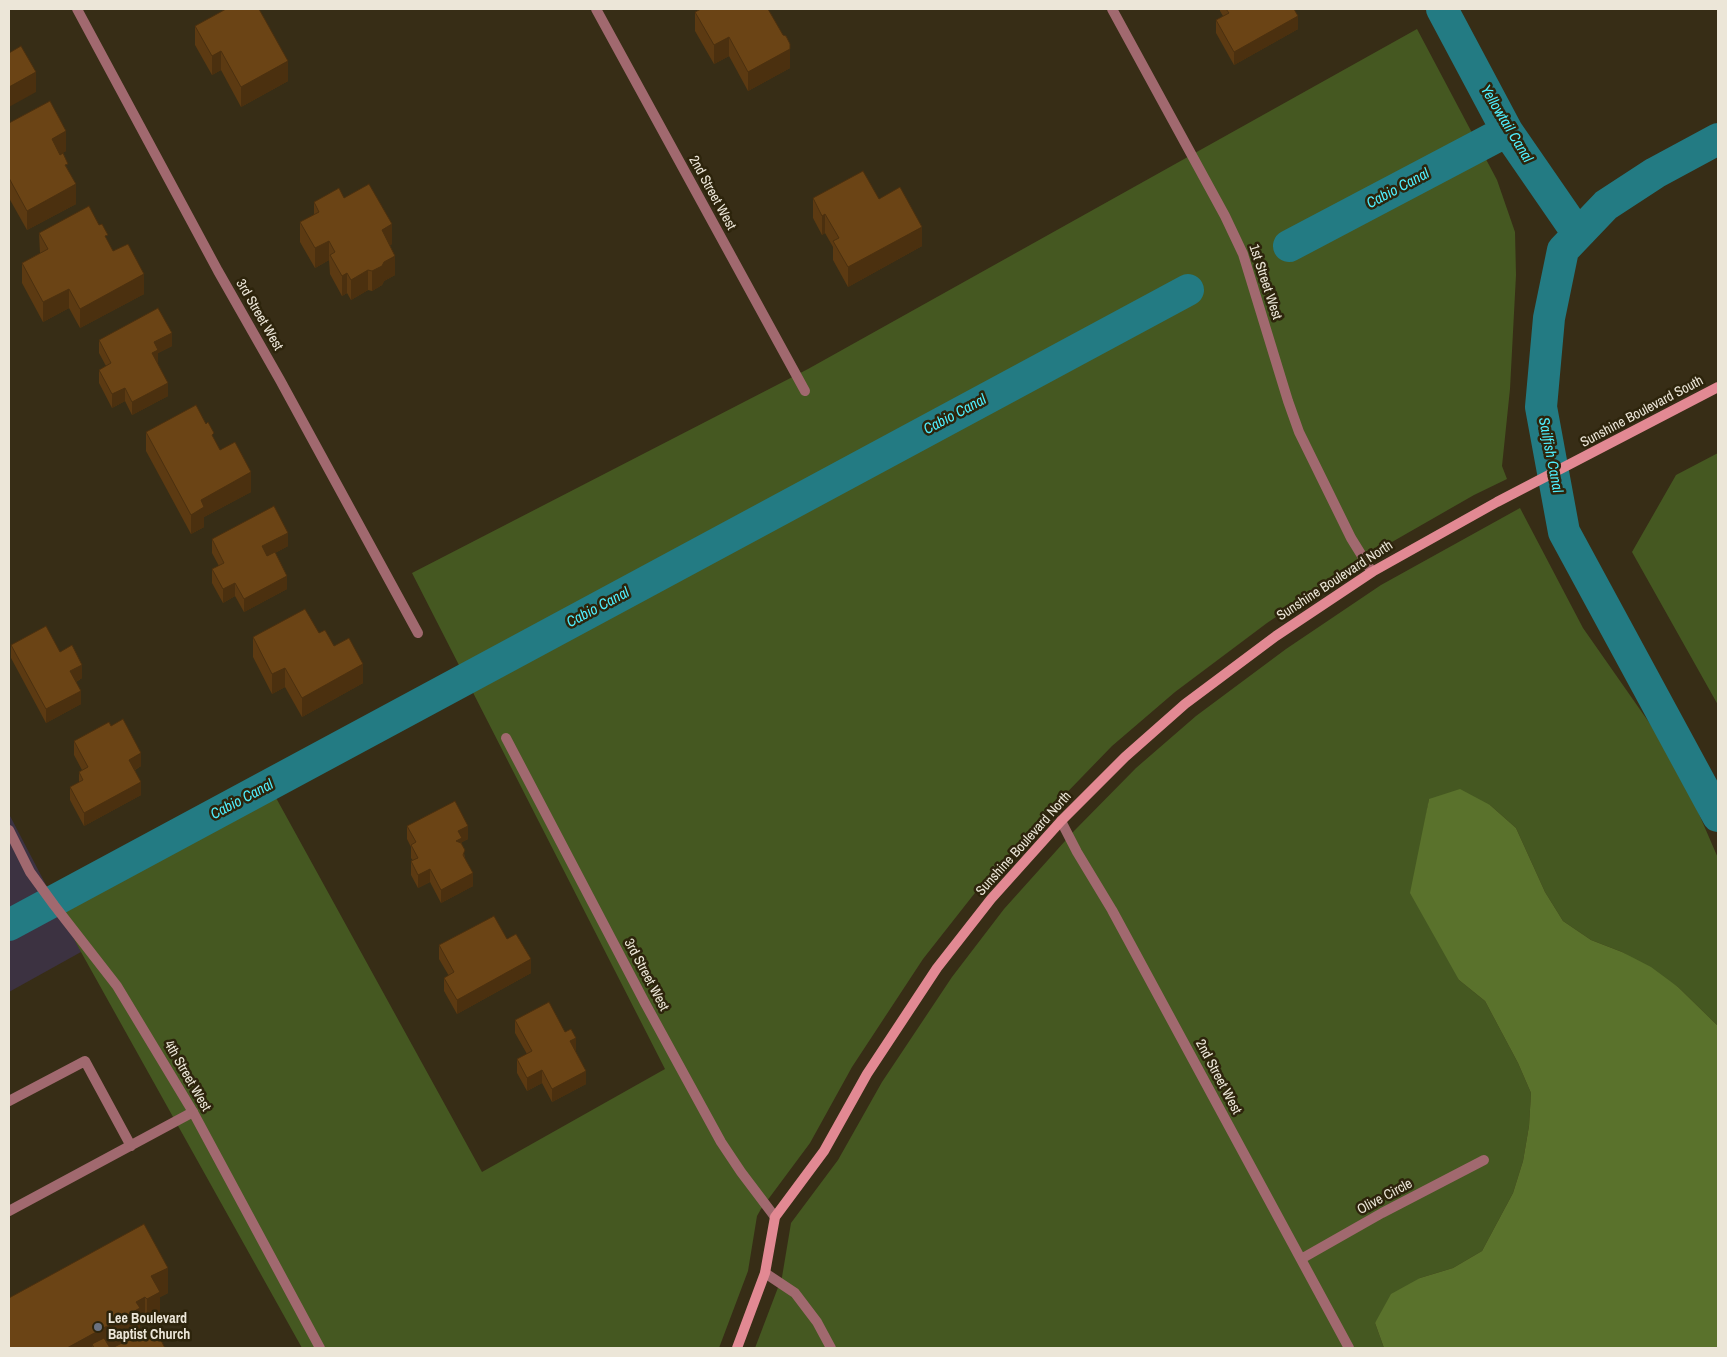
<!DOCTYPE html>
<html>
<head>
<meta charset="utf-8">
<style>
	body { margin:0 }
	#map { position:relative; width:1727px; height:1357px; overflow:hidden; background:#372d16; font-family:"Archivo Narrow",sans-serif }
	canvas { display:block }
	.frame { position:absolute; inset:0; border:10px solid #ece6d8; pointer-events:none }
</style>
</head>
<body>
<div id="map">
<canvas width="1727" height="1357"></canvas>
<div class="frame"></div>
</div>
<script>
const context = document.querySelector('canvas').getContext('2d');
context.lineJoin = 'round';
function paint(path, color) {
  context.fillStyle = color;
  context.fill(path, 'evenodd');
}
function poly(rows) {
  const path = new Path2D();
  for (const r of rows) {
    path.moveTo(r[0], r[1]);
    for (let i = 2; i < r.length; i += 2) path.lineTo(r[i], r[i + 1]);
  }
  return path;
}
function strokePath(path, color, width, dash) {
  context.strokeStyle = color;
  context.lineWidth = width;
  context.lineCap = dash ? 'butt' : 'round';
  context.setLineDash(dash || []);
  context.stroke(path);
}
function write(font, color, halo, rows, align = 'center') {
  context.font = font + ' "Archivo Narrow",sans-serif';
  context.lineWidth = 5;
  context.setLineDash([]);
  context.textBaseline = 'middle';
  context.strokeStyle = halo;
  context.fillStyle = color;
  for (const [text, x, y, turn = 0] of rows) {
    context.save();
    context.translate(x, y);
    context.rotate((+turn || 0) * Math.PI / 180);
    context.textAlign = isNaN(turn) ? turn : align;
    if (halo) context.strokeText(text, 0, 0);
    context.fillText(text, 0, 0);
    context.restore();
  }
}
paint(poly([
	[9,814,81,952,9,992]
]), '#3c3241');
paint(poly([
	[1417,29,1497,180,1515,232,1516,275,1510,389,1502,466,1507,479,1474,495,1364,558,1267,623,1175,692,1112,746,1049,811,978,889,923,959,852,1067,810,1143,761,1209,757,1216,748,1271,719,1348,302,1348,81,952,56,905,275,796,482,1172,665,1069,412,573,808,369],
	[1718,453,1718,705,1632,552,1676,475],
	[1520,508,1583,628,1676,761,1718,858,1718,1026,1678,987,1622,952,1591,940,1563,921,1545,892,1516,828,1490,805,1429,799,1424,829,1459,980,1485,1001,1518,1063,1531,1093,1529,1126,1523,1161,1513,1193,1482,1251,1453,1268,1420,1278,1375,1323,1384,1348,755,1348,782,1277,791,1223,838,1160,882,1082,952,977,1004,909,1074,831,1136,768,1196,716,1286,649,1381,585]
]), '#455821');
paint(poly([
	[1460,789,1490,805,1516,828,1545,892,1563,921,1591,940,1622,952,1651,967,1678,987,1718,1026,1718,1348,1384,1348,1375,1323,1391,1294,1420,1278,1453,1268,1482,1251,1513,1193,1523,1161,1529,1126,1531,1093,1518,1063,1485,1001,1459,980,1410,893,1429,799]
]), '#5a722c');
strokePath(poly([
	[1442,9,1507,131,1578,234],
	[1718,139,1655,173,1606,205,1563,250,1549,318,1541,407,1564,532,1718,816],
	[1289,246,1507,131],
	[9,925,1188,290]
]), '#237b83', 32);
strokePath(poly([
	[9,1101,85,1061,131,1146],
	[9,1211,193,1112]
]), '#a1696f', 10);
strokePath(poly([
	[77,9,218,271,280,380,418,633],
	[596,9,805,391],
	[1112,9,1225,216,1243,254,1288,401,1299,432,1351,538,1372,572],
	[506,738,645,1003,721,1142,741,1172,775,1217],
	[1061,821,1077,852,1112,910,1349,1348],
	[9,830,30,872,54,905,117,986,193,1112,320,1348],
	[1301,1259,1382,1213,1484,1160],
	[765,1273,795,1293,817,1322,831,1348]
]), '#a1696f', 10);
strokePath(poly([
	[737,1348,765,1273,775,1217,824,1151,867,1074,937,968,991,899,1061,821,1125,757,1185,704,1276,636,1372,572,1497,502,1718,387]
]), '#e28993', 10);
paint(poly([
	[1220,9,1294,9,1298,29,1234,65,1216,33,1216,20,1223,16,1220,11],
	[695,12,790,68,748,91,729,56,714,64,695,31],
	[195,26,288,81,241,107,221,70,212,75,195,45],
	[9,123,66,151,60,154,68,170,76,204,27,230,9,198],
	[344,198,392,244,390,245,395,275,384,281,382,285,372,291,368,290,351,300,347,293,342,296,330,274,329,260,315,268,300,242,300,222,314,215,314,202],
	[813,198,879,199,922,246,848,287,833,260,833,247,825,233,822,235,813,218],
	[39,233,108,242,113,251,144,294,80,328,69,308,43,322,22,283,22,263,40,253],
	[99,340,172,346,158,353,158,363,157,364,168,396,132,415,125,401,112,408,99,383,99,370,106,366,99,353],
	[146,432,214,439,220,450,251,492,204,517,204,527,191,534,146,451],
	[212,539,288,546,275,553,287,589,244,612,235,596,223,603,212,583,212,569,219,566,212,553],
	[319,633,334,646,363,683,302,717,285,687,272,694,253,657,253,637],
	[11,645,60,652,82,678,76,682,81,704,46,723,11,658],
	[111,726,141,766,135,770,141,795,84,826,70,800,70,787,79,782,79,772,82,770,74,755,74,741],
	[407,826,468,839,462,842,462,844,465,858,473,886,441,903,430,882,418,888,411,875,411,861,413,861,411,858,411,847,407,839],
	[507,939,531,973,457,1014,444,991,444,978,449,976,439,959,439,945],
	[515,1020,576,1051,575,1051,586,1084,552,1102,542,1083,527,1091,517,1073,517,1059,527,1054,515,1033],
	[168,1293,160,1297,160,1318,147,1325,145,1322,140,1325,140,1334,165,1348,9,1348,9,1298]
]), '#5c3a12');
paint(poly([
	[1298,16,1298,29,1234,65,1234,52],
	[729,37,729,56,714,64,714,45],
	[790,44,790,68,748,91,748,72],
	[221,51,221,70,212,75,212,56],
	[288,61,288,81,241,107,241,87],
	[36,72,36,92,9,107,9,87],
	[66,131,66,151,52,159,52,139],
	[76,184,76,204,27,230,27,211],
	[825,214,825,233,822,235,822,216],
	[392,224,392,244,382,249,382,230],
	[922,227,922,246,848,287,848,267],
	[329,241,329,260,315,268,315,248],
	[395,256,395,275,384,281,382,285,372,291,372,271,384,262],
	[368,270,368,290,351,300,351,280],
	[347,273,347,293,342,296,342,276],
	[144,274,144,294,80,328,80,309],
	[69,289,69,308,43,322,43,302],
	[172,333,172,346,158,353,158,363,152,367,152,353,154,342],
	[168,383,168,396,132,415,132,402],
	[125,388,125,401,112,408,112,394],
	[251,472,251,492,204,517,204,527,191,534,191,515,201,500],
	[288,533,288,546,262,560,262,546],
	[287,576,287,589,244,612,244,599],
	[235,583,235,596,223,603,223,589],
	[363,664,363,683,302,717,302,698],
	[82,665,82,678,70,685,70,671],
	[285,668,285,687,272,694,272,674],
	[81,691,81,704,46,723,46,709],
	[141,753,141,766,129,773,129,760],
	[141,782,141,795,84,826,84,813],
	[468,826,468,839,462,842,462,851,456,841,458,831],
	[430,869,430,882,418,888,418,875],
	[473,873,473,886,441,903,441,890],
	[531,959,531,973,457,1014,457,1000],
	[576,1038,576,1051,570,1054,570,1041],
	[542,1070,542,1083,527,1091,527,1078],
	[586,1071,586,1084,552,1102,552,1089],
	[168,1268,168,1293,160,1297,160,1318,147,1325,147,1299,151,1276],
	[145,1297,145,1322,140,1325,140,1334,114,1348,94,1348,92,1344,92,1348,67,1348,136,1302]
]), '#4b300f');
const building = poly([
	[226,9,259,9,288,61,241,87,221,51,212,56,195,26,226,9],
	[701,9,768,9,783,35,786,36,790,44,790,49,748,72,729,37,714,45,695,12,701,9],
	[1226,9,1294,9,1298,16,1234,52,1216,20,1229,13,1226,9],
	[21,46,36,72,9,87,9,53,21,46],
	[50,101,66,131,52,139,60,155,63,153,68,164,65,165,76,184,27,211,9,178,9,123,50,101],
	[863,171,879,199,900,187,922,227,848,267,833,241,839,238,825,214,822,216,813,198,863,171],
	[369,184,392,224,382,230,395,256,384,262,382,266,372,271,368,270,351,280,347,273,342,276,330,255,335,252,329,241,315,248,300,222,319,212,314,202,339,188,344,198,369,184],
	[89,206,99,225,102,224,108,235,105,236,113,251,128,244,144,274,80,309,69,289,43,302,22,263,48,249,39,233,89,206],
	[158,308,172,333,154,342,158,350,152,353,168,383,132,402,125,388,112,394,99,370,111,363,99,340,158,308],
	[196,405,206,424,208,422,214,433,212,435,220,450,235,442,251,472,201,500,204,507,191,515,146,432,196,405],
	[274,506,288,533,262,546,267,556,275,552,287,576,244,599,235,583,223,589,212,569,224,563,212,539,274,506],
	[305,609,319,633,325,630,334,646,349,638,363,664,302,698,285,668,272,674,253,637,305,609],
	[46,626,60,652,72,645,82,665,70,671,81,691,46,709,11,645,46,626],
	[123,719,141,753,129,760,141,782,84,813,70,787,83,780,79,772,88,767,74,741,109,722,111,726,123,719],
	[455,801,468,826,458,831,462,838,456,841,461,843,465,850,463,855,473,873,441,890,430,869,418,875,411,861,418,858,411,845,416,842,407,826,455,801],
	[494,916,507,939,516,934,531,959,457,1000,444,978,454,972,439,945,494,916],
	[549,1002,565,1032,571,1029,576,1038,570,1041,586,1071,552,1089,542,1070,527,1078,517,1059,532,1051,515,1020,549,1002],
	[144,1224,168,1268,151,1276,160,1292,147,1299,145,1297,136,1302,140,1308,67,1348,9,1348,9,1298,144,1224],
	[154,1327,165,1348,112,1348,154,1327],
	[104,1338,110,1348,94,1348,92,1344,104,1338]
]);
paint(building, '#6b4415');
strokePath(building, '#4b300f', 1);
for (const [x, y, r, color] of [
	[98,1327,5,"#6b7280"]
]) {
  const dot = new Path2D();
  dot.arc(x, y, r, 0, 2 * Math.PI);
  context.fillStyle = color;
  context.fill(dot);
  strokePath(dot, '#2d240c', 2);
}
write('14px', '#ece6d8', '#2d240c', [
	["2nd Street West",712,193,61],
	["1st Street West",1265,282,72],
	["3rd Street West",259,315,60],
	["Sunshine Boulevard South",1642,412,-28],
	["Sunshine Boulevard North",1335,581,-33],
	["Sunshine Boulevard North",1024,844,-48],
	["3rd Street West",646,975,62],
	["4th Street West",187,1076,60],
	["2nd Street West",1218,1077,62],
	["Olive Circle",1385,1197,-28]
]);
write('bold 14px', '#ece6d8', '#2d240c', [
	["Lee Boulevard",108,1319],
	["Baptist Church",108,1335]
], 'left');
write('italic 15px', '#4feffe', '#2d240c', [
	["Yellowtail Canal",1506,124,59],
	["Cabio Canal",1398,189,-28],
	["Cabio Canal",955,415,-28],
	["Sailfish Canal",1550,455,79],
	["Cabio Canal",598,608,-28],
	["Cabio Canal",242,800,-28]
]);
</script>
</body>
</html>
